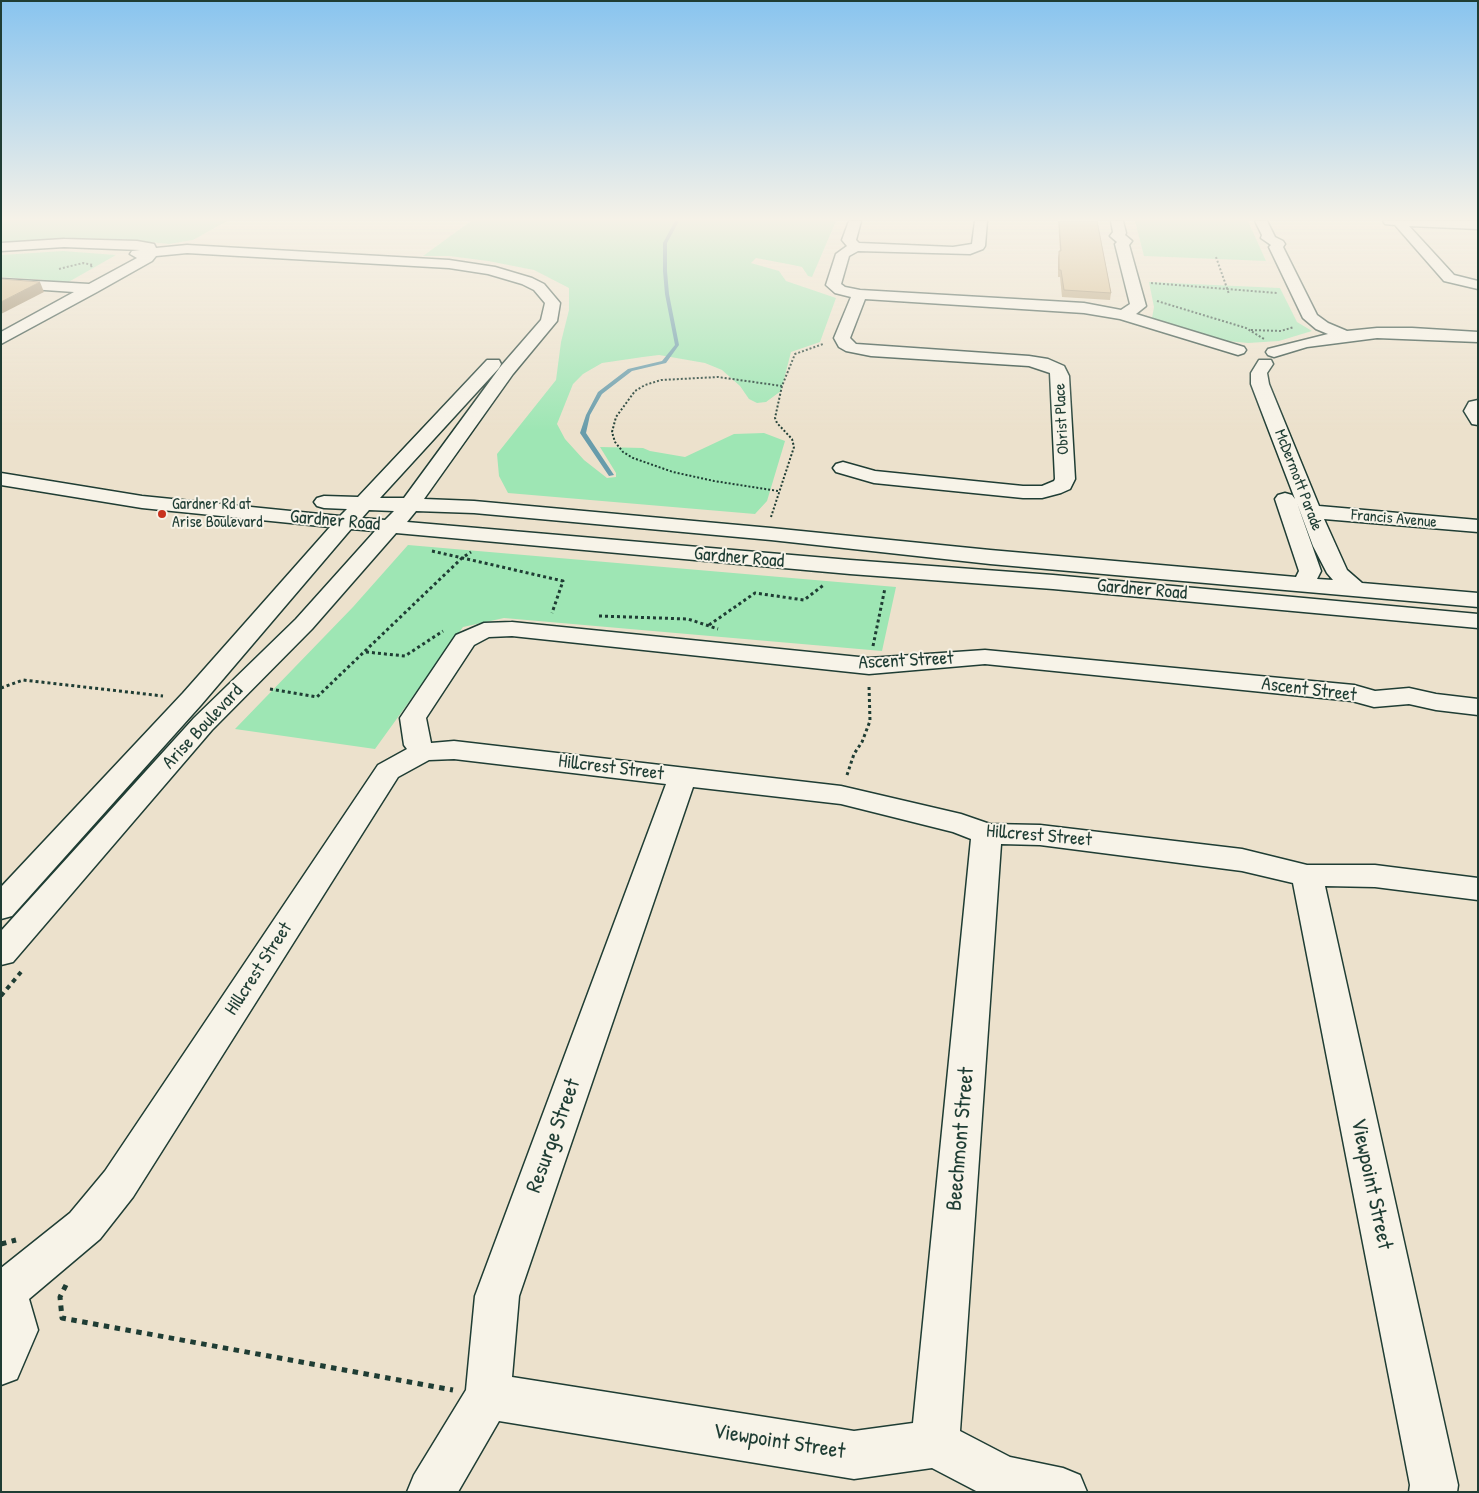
<!DOCTYPE html>
<html>
<head>
<meta charset="utf-8">
<style>
	body { margin:0 }
	#map { position:relative; width:1479px; height:1493px; overflow:hidden; background:#ece1cc; font-family:"Patrick Hand",sans-serif }
	canvas { display:block }
	.frame { position:absolute; inset:0; border:2px solid #1f3d34; pointer-events:none }
</style>
</head>
<body>
<div id="map">
<canvas width="1479" height="1493"></canvas>
<div class="frame"></div>
</div>
<script>
const context = document.querySelector('canvas').getContext('2d');
context.lineJoin = 'round';
function paint(path, color) {
  context.fillStyle = color;
  context.fill(path, 'evenodd');
}
function poly(rows) {
  const path = new Path2D();
  for (const r of rows) {
    path.moveTo(r[0], r[1]);
    for (let i = 2; i < r.length; i += 2) path.lineTo(r[i], r[i + 1]);
  }
  return path;
}
function strokePath(path, color, width, dash) {
  context.strokeStyle = color;
  context.lineWidth = width;
  context.lineCap = dash ? 'butt' : 'round';
  context.setLineDash(dash || []);
  context.stroke(path);
}
function write(font, color, halo, rows, align = 'center') {
  context.font = font + ' "Patrick Hand",sans-serif';
  context.lineWidth = 4;
  context.setLineDash([]);
  context.textBaseline = 'middle';
  context.strokeStyle = halo;
  context.fillStyle = color;
  for (const [text, x, y, turn = 0] of rows) {
    context.save();
    context.translate(x, y);
    context.rotate((+turn || 0) * Math.PI / 180);
    context.textAlign = isNaN(turn) ? turn : align;
    if (halo) context.strokeText(text, 0, 0);
    context.fillText(text, 0, 0);
    context.restore();
  }
}
paint(poly([
	[1,221,227,221,193,240,169,244,119,239,65,238,1,244],
	[471,221,836,221,812,277,808,276,802,267,793,265,756,258,751,263,779,271,786,281,836,298,820,342,791,352,781,391,766,402,757,403,749,399,740,386,722,370,705,363,659,355,643,357,602,363,583,374,573,384,557,424,565,439,584,460,607,478,616,477,616,473,600,447,643,448,650,451,685,457,734,434,764,433,785,441,767,501,755,514,508,493,499,476,497,454,556,380,561,342,569,310,569,288,534,270,488,261,449,256,423,256],
	[1135,221,1248,221,1266,261,1144,256],
	[63,251,116,255,65,284,43,283,46,280,1,277,1,255],
	[1149,282,1280,288,1297,322,1312,331,1279,341,1248,343,1227,341,1152,318,1154,307],
	[408,545,896,587,882,651,504,618,463,627,375,749,235,729,353,607]
]), '#9ee6b4');
paint(poly([
	[675,221,679,221,667,243,667,271,669,294,679,345,666,363,632,371,602,394,590,415,586,433,614,475,609,476,580,433,586,415,598,392,628,369,662,361,675,345,665,294,663,271,663,243,675,221]
]), '#689cab');
const minor = poly([
	[849,221,861,221,856,240,859,243,953,247,972,244,975,221,987,221,985,246,983,249,970,254,858,251,849,256,841,284,845,287,860,290,1084,303,1121,310,1130,304,1115,244,1117,242,1110,236,1113,232,1111,221,1123,221,1126,233,1125,235,1132,241,1129,245,1146,306,1136,314,1244,347,1246,350,1244,353,1238,355,1120,319,1084,313,865,299,850,338,856,344,1029,356,1048,359,1064,366,1069,376,1075,479,1070,489,1061,493,1042,498,1023,498,874,483,836,472,833,468,836,464,843,462,875,471,1023,486,1042,486,1054,481,1055,479,1050,373,1029,366,871,356,846,351,839,347,834,338,851,297,835,293,826,285,836,254,847,246,842,240,849,221],
	[1255,221,1267,221,1275,237,1283,241,1285,244,1283,247,1317,315,1328,323,1347,331,1377,328,1412,328,1478,332,1478,342,1377,338,1307,347,1274,357,1268,355,1266,352,1268,349,1328,334,1316,329,1303,318,1269,247,1271,245,1261,238,1262,235,1255,221],
	[1383,221,1478,221,1478,229,1409,226,1454,275,1478,281,1478,289,1444,281,1395,225,1385,224,1383,221],
	[64,239,137,241,154,244,156,248,187,245,449,260,495,267,532,278,544,284,560,303,557,321,513,374,424,499,474,501,771,528,990,550,1296,577,1299,571,1275,499,1278,495,1285,493,1292,495,1295,499,1251,384,1251,373,1259,360,1271,360,1273,364,1267,373,1269,384,1319,506,1478,520,1478,532,1324,519,1347,570,1362,583,1478,593,1478,607,990,564,771,540,474,513,416,511,407,522,850,560,1053,575,1478,614,1478,628,1053,589,850,574,396,533,312,629,212,730,13,962,1,965,1,931,194,718,296,619,375,531,351,529,201,705,12,916,1,919,1,887,183,693,330,527,142,508,1,485,1,473,142,496,340,516,347,509,324,508,317,506,314,502,317,498,324,496,358,497,487,360,499,360,501,364,499,368,380,498,404,498,501,366,541,320,545,303,534,290,522,284,488,274,449,268,187,253,156,256,152,261,97,292,1,344,1,332,74,292,1,287,1,279,89,284,137,258,130,254,132,251,140,250,64,247,1,251,1,243,64,239],
	[1297,503,1313,546,1327,573,1333,580,1317,579,1321,571,1297,503],
	[369,510,394,511,385,520,362,518,369,510],
	[1478,400,1478,425,1472,424,1464,411,1469,402,1478,400],
	[512,622,869,658,985,650,1354,685,1375,691,1409,688,1436,694,1478,699,1478,715,1436,710,1409,704,1374,707,1352,701,985,664,869,674,512,636,489,637,474,645,426,718,431,743,454,741,841,786,961,814,990,824,1040,825,1242,849,1307,865,1375,865,1478,878,1478,900,1375,887,1325,886,1458,1485,1457,1492,1409,1492,1410,1485,1293,883,1242,871,1040,845,1001,844,960,1431,1010,1457,1063,1468,1080,1475,1087,1492,978,1492,932,1468,854,1479,499,1421,458,1492,407,1492,414,1475,466,1390,475,1296,666,784,454,759,429,760,398,777,133,1197,100,1239,29,1299,38,1330,17,1379,1,1385,1,1268,70,1213,105,1171,378,765,407,749,404,745,400,718,456,635,484,623,512,622],
	[693,787,841,804,953,832,971,839,913,1423,854,1431,512,1377,519,1296,693,787]
]);
strokePath(minor, '#1f3d34', 3);
strokePath(poly([
	[1216,257,1229,294],
	[59,269,83,263,93,265,90,267],
	[1151,283,1277,293],
	[1157,301,1246,328,1264,339],
	[1251,330,1281,331,1294,327],
	[778,491,714,481,673,472,633,458,623,452,615,442,612,432,616,417,635,391,645,385,661,380,718,377,782,386],
	[771,517,794,447,792,439,777,423,775,418,782,386,795,354,823,344]
]), '#1f3d34', 2, [2, 2]);
strokePath(poly([
	[432,551,563,581,552,613],
	[599,616,688,619,718,629],
	[709,625,755,593,804,600,825,584],
	[873,646,885,588],
	[366,652,405,656,443,631],
	[1,688,23,680,163,696],
	[270,689,317,697,462,558,471,552],
	[847,775,854,754,862,742,870,721,869,686]
]), '#1f3d34', 3, [3, 3]);
strokePath(poly([
	[1,996,21,972]
]), '#1f3d34', 4, [4.5, 4.5]);
strokePath(poly([
	[1,1244,16,1240],
	[66,1285,60,1297,62,1318,453,1390]
]), '#1f3d34', 5, [5.5, 5.5]);
paint(minor, '#f7f3e8');
paint(poly([
	[1058,221,1098,221,1098,224,1111,293,1110,300,1062,297,1060,277,1058,277,1058,257,1060,251]
]), '#b59e76');
paint(poly([
	[40,282,44,292,1,314,1,302]
]), '#948160');
const building = poly([
	[1059,221,1097,221,1111,293,1064,290,1061,270,1059,270,1059,251,1061,251,1059,221],
	[1,279,40,282,1,302,1,279]
]);
paint(building, '#d3b889');
strokePath(building, '#948160', 1);
const sky = context.createLinearGradient(0, 0, 0, 430);
sky.addColorStop(0, '#88c4ef');
sky.addColorStop(0.51, '#f6f2e8');
sky.addColorStop(1, '#f6f2e800');
context.fillStyle = sky;
context.fillRect(0, 0, 1479, 430);
for (const [x, y, r, color] of [
	[162,514,5,"#c8321e"]
]) {
  const dot = new Path2D();
  dot.arc(x, y, r, 0, 2 * Math.PI);
  context.fillStyle = color;
  context.fill(dot);
  strokePath(dot, '#f7f3e8', 2);
}
write('16px', '#1f3d34', '#f7f3e8', [
	["Obrist Place",1062,419,-93],
	["McDermott Parade",1298,480,69],
	["Francis Avenue",1394,519,5]
]);
write('16px', '#1f3d34', '#f7f3e8', [
	["Gardner Rd at",172,505],
	["Arise Boulevard",172,523]
], 'left');
write('19px', '#1f3d34', '#f7f3e8', [
	["Gardner Road",335,521,5],
	["Gardner Road",739,558,5],
	["Gardner Road",1142,590,5],
	["Ascent Street",906,661,-3],
	["Ascent Street",1309,690,7],
	["Arise Boulevard",203,727,-47],
	["Hillcrest Street",611,768,7],
	["Hillcrest Street",1039,836,5],
	["Hillcrest Street",259,969,-57]
]);
write('22px', '#1f3d34', '#f7f3e8', [
	["Resurge Street",554,1136,-70],
	["Beechmont Street",961,1139,-85],
	["Viewpoint Street",1371,1184,78],
	["Viewpoint Street",779,1442,9]
]);
</script>
</body>
</html>
